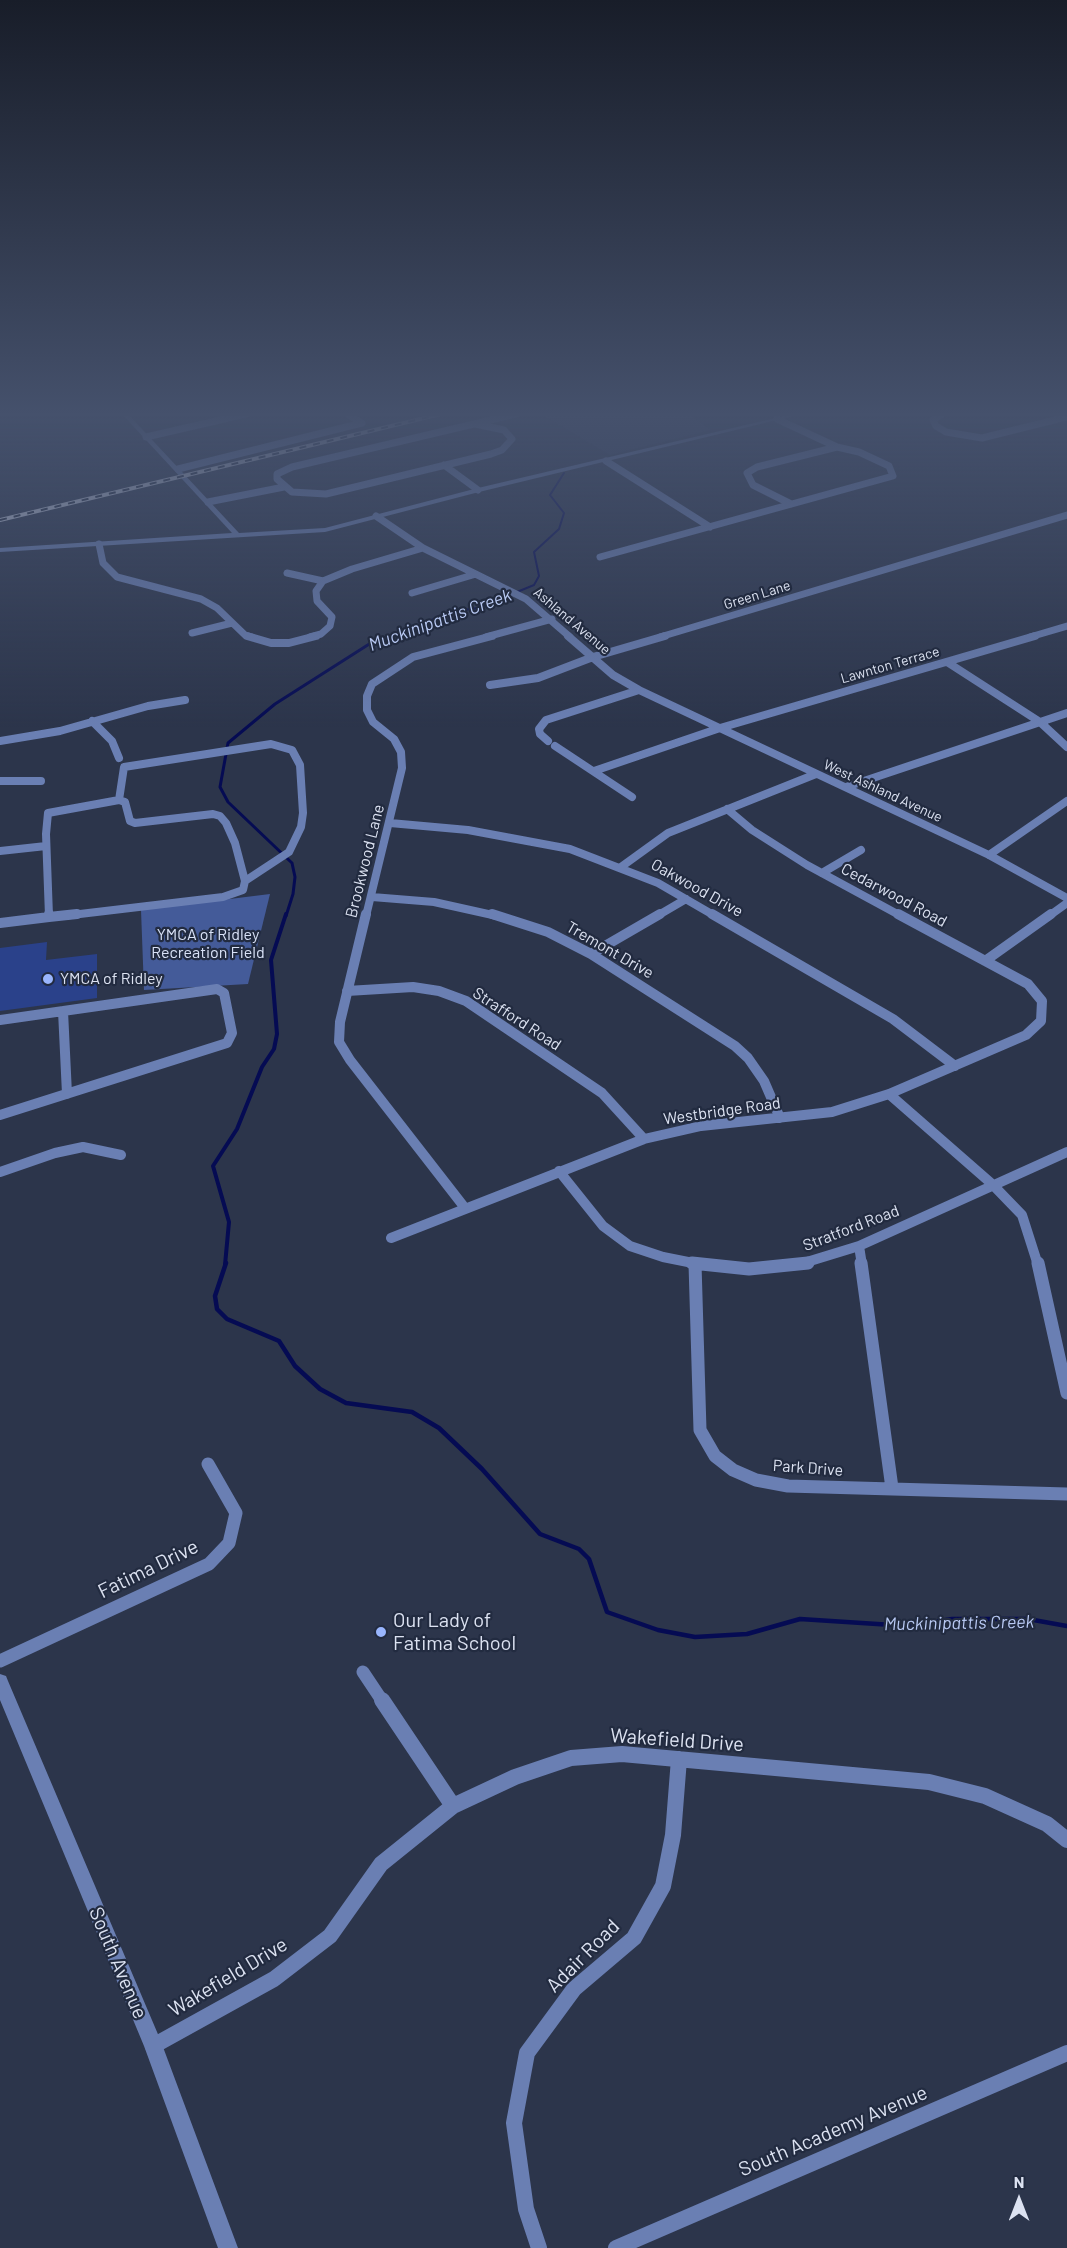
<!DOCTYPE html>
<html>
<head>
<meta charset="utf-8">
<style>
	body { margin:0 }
	#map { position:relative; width:1067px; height:2248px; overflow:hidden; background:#2c354b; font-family:Barlow,sans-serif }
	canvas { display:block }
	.north { position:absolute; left:989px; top:2170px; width:60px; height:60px; -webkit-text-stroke:4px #222b40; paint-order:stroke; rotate:0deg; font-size:16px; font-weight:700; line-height:24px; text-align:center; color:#dce2f1 }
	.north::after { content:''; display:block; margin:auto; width:21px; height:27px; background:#dce2f1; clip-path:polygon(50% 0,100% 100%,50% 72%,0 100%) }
</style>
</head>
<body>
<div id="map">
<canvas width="1067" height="2248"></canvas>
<div class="north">N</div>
</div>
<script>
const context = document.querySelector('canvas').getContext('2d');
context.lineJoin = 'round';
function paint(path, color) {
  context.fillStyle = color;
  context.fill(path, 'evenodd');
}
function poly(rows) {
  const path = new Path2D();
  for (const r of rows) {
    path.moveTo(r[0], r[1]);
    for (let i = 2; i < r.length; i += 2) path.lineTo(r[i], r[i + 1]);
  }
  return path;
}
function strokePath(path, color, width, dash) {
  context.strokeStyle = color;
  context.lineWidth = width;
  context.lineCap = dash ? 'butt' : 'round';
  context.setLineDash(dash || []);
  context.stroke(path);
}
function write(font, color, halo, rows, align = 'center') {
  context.font = font + ' Barlow,sans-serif';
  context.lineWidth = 4.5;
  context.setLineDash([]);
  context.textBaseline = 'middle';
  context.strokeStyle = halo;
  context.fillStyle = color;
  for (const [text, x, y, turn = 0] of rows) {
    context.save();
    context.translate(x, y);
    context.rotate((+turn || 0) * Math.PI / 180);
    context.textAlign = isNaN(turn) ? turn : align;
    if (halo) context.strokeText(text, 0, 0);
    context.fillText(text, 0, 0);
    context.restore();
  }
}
paint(poly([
	[541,414,689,414,711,430,610,455]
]), '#2f3a57');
paint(poly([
	[270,894,248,984,144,990,141,910]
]), '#445b99');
strokePath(poly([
	[387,637,455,611,478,608,534,585,539,576,534,552,559,529,564,513,550,495,564,473]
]), '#050b53', 2);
strokePath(poly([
	[286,916,293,894,295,877,292,863,228,802,220,787,228,743,275,704,374,641,392,636]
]), '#050b53', 3);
strokePath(poly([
	[225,1265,229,1222,213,1166,237,1129,262,1067,274,1049,277,1034,271,960,286,914]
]), '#050b53', 4);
strokePath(poly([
	[226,1263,215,1296,217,1309,227,1319,279,1341,295,1366,320,1389,346,1403,412,1412,439,1428,482,1469,540,1534,579,1549,589,1559,607,1612,658,1630,695,1637,747,1634,800,1619,908,1626,952,1619,1028,1619,1067,1626]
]), '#050b53', 4.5);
paint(poly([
	[47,942,46,960,97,954,97,998,0,1011,0,948]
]), '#2a418a');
strokePath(poly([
	[347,414,362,423],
	[942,414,933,420,936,426,946,432,982,438,1067,417],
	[475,424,504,430,512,439,502,450,491,454,326,494,292,492,277,479,277,474,292,467,516,414],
	[146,437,246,414],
	[606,461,710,527],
	[444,465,478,490],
	[178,469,362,423],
	[208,502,284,487],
	[791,504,753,485,747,473,757,467,837,447],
	[376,516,423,548,526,599,570,637],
	[99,544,103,563,117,577,201,599,217,608,245,635,252,637],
	[600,557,893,476,889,466,859,452,837,447,777,419],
	[287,573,323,581],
	[412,593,476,574],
	[192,633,232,623],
	[310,637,321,634,330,626,332,617,317,601,316,591,323,581,352,569,423,548],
	[486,637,552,619],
	[660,637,1067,515],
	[1030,637,1067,626]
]), '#6a7fb3', 7);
strokePath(poly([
	[247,636,271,643,289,643,316,636],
	[568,636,613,675,639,690,989,855,1067,898],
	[947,662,1040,722,1067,747],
	[490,685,538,678,593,657,665,636],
	[92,721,112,741,119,758],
	[0,741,60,731,148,706,185,700],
	[548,741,540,734,539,729,546,720,639,690],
	[555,746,632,797],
	[594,771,720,728,1035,636],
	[0,781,41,781],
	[846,787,1067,713],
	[119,800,124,767,271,744,292,750,300,765,303,813,301,827,289,852,245,881],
	[727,809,752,830,807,865,901,916],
	[390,823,468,830,570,849,658,883,715,916],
	[0,851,46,846],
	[989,855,1067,801],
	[621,867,668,833,816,774],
	[822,873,861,850],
	[372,897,434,902,497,916],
	[49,916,46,834,48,813,119,800,125,802,130,821,135,823,213,814,220,816,226,823,235,843,245,881,243,890,223,897,63,916],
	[366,916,402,768,401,752,394,739,373,722,367,710,367,696,372,684,413,657,492,636],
	[657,916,686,899],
	[1049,916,1067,903]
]), '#6a7fb3', 8);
strokePath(poly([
	[49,914,49,917],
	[366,914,340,1022,339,1042,350,1060,465,1208],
	[492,914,548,932,591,954,735,1046,748,1058,764,1081,780,1118],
	[712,914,893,1019,955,1066],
	[49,917,77,914],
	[0,923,49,917],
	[591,954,660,914],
	[985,961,1051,914],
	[347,991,413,987,439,991,466,1001,602,1093,644,1139],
	[63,1011,67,1094],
	[0,1020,217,989,224,993,232,1033,227,1043,0,1115],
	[889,1094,992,1184,1022,1215,1038,1265],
	[559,1171,603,1226,630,1246,663,1257,703,1265],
	[0,1172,55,1153,83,1147,121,1155],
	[391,1238,644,1139,701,1126,832,1112,889,1094,1026,1035,1041,1021,1042,1001,1028,984,898,914],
	[859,1246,862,1265],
	[797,1265,859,1246,1067,1152]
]), '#6a7fb3', 10);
strokePath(poly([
	[692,1263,749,1269,808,1263],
	[861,1263,892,1488],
	[1038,1263,1067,1393],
	[695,1264,700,1430,715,1456,733,1470,756,1480,788,1486,1067,1494],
	[0,1661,209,1564,229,1543,236,1513,208,1464],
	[363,1672,383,1702]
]), '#6a7fb3', 13);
strokePath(poly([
	[382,1700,453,1806],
	[153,2046,274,1979,330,1936,381,1864,453,1806,515,1777,571,1758,622,1754,929,1782,985,1796,1047,1824,1067,1840],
	[539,2248,526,2209,514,2123,527,2053,574,1989,634,1938,663,1886,673,1835,679,1759],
	[616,2248,1067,2053]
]), '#6a7fb3', 16);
paint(poly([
	[122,414,128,414,239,533,325,528,478,488,792,414,802,414,479,492,325,532,0,552,0,548,232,533,122,414],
	[0,1674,6,1676,8,1681,160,2039,238,2248,218,2248,144,2046,0,1700,0,1674]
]), '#6a7fb3');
paint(poly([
	[1057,414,1067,415,1067,419,1058,415,1057,414]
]), '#88a8fb');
const rail = poly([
	[0,520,441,414]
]);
strokePath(rail, '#c9cfdf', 4);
strokePath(rail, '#222b40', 2, [7]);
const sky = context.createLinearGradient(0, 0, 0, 728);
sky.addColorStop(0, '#181d29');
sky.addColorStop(0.57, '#45516c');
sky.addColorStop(1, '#45516c00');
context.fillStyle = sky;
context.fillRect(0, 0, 1067, 728);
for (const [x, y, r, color] of [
	[48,979,6,"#99b5fd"],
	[381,1632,6,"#99b5fd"]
]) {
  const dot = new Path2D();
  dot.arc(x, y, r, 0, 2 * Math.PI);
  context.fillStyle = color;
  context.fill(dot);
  strokePath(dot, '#222b40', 2);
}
write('14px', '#dce2f1', '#222b40', [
	["Green Lane",757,595,-17],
	["Ashland Avenue",572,621,40],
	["Lawnton Terrace",890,665,-16],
	["West Ashland Avenue",883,791,25]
]);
write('16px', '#dce2f1', '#222b40', [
	["Brookwood Lane",365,861,-76],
	["Oakwood Drive",697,888,29],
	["Cedarwood Road",894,895,28],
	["Tremont Drive",610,950,30],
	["Strafford Road",517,1019,33],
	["Westbridge Road",722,1111,-8],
	["Stratford Road",851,1228,-21],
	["Park Drive",808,1468,4]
]);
write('16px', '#d9e2f7', '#222b40', [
	["YMCA of Ridley",208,935],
	["Recreation Field",208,953]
]);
write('16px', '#dce2f1', '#222b40', [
	["YMCA of Ridley",60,979]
], 'left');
write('italic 18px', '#b8c9f3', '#222b40', [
	["Muckinipattis Creek",440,620,-20],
	["Muckinipattis Creek",959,1623,-1]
]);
write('20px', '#dce2f1', '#222b40', [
	["Fatima Drive",148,1569,-26],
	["Wakefield Drive",677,1740,4],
	["Adair Road",583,1956,-45],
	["South Avenue",118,1963,67],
	["Wakefield Drive",228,1977,-31],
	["South Academy Avenue",833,2131,-23]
]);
write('20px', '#dce2f1', '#222b40', [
	["Our Lady of",393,1620],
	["Fatima School",393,1643]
], 'left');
</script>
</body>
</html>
